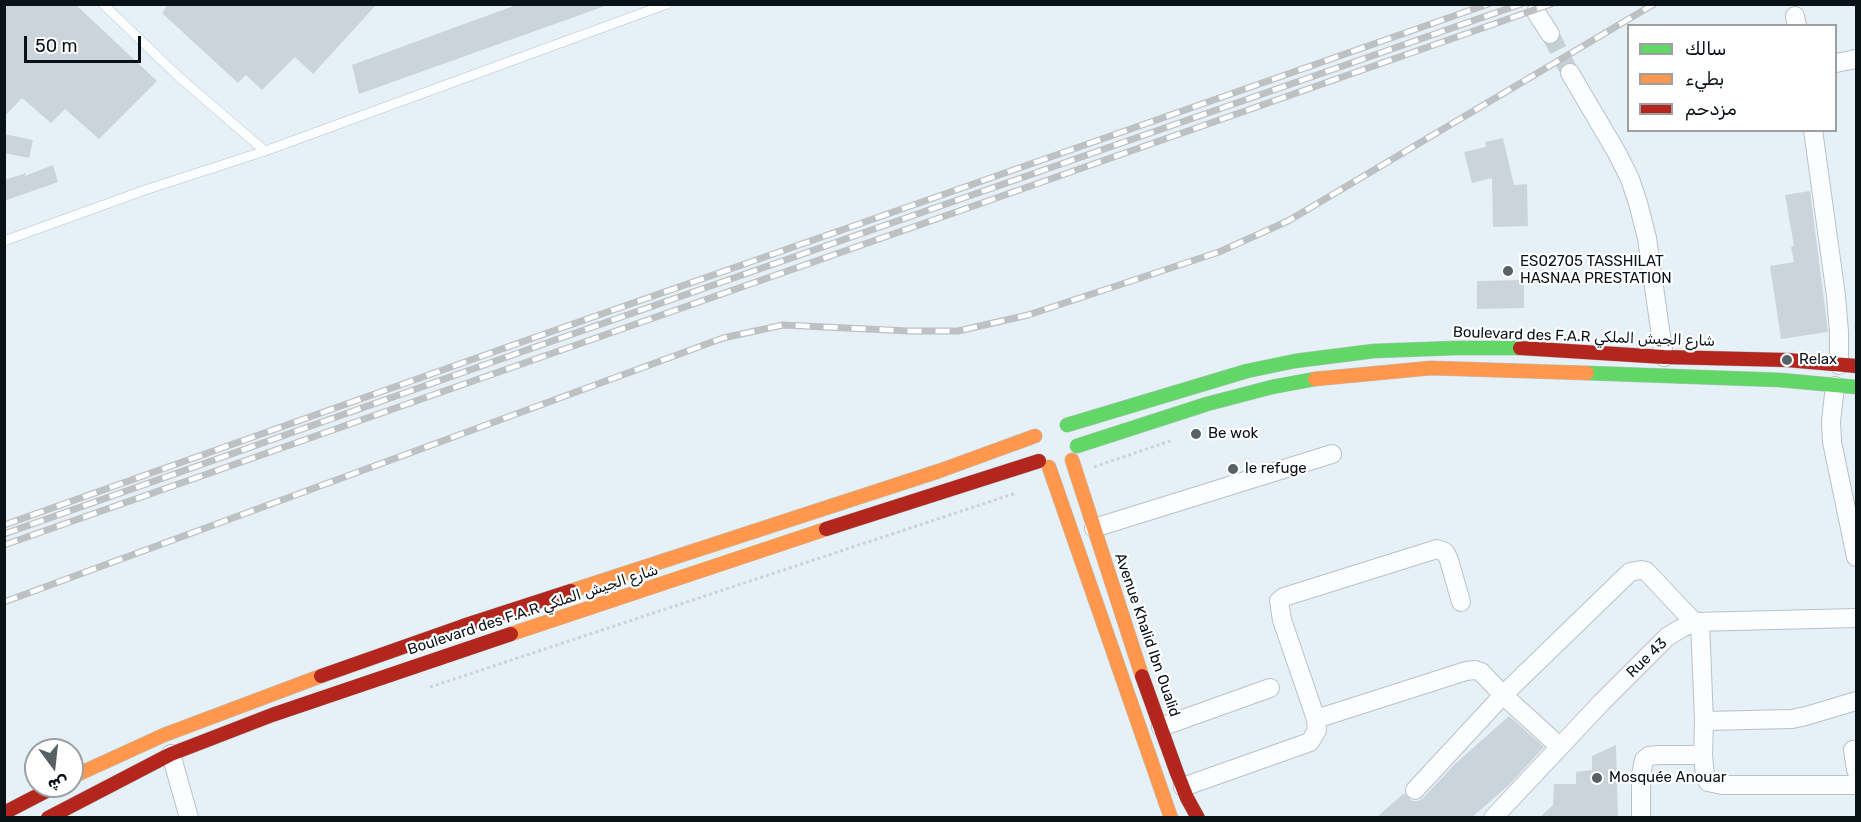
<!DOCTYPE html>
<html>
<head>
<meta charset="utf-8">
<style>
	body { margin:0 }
	#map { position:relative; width:1861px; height:822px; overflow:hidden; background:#e6f1f7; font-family:Rubik,Vazirmatn,sans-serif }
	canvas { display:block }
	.frame { position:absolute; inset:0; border:6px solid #091216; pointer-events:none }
	.legend { position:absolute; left:1627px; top:24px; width:210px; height:108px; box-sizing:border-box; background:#fff; border:2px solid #9da0a2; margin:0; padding:8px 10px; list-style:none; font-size:18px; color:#091216 }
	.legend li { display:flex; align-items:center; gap:12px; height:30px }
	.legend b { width:30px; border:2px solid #9da0a2 }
	.north { position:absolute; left:24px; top:738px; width:60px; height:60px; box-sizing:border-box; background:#fff; border:2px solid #9da0a2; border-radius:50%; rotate:165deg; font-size:16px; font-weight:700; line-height:24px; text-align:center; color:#091216 }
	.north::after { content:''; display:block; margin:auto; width:21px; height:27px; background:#566065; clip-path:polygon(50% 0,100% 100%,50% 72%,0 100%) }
	.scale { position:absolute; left:24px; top:36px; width:117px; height:27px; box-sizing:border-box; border:3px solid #091216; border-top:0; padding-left:8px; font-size:18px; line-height:21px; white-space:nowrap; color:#091216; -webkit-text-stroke:4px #fff; paint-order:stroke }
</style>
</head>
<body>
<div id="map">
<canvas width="1861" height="822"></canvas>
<div class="frame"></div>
<ul class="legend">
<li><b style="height:8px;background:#63d668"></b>سالك</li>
<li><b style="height:8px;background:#ff974d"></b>بطيء</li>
<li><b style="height:8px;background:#b3261e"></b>مزدحم</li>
</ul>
<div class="north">ش</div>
<div class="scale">50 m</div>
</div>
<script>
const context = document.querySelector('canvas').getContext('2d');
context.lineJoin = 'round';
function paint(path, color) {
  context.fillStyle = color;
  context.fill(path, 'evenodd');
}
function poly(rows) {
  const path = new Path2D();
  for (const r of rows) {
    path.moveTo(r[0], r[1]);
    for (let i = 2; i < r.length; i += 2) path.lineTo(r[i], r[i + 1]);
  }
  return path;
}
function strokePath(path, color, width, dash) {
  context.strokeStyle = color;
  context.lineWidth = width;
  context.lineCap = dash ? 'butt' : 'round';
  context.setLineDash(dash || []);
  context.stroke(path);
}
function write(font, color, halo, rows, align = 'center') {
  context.font = font + ' Rubik,Vazirmatn,sans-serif';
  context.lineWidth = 4.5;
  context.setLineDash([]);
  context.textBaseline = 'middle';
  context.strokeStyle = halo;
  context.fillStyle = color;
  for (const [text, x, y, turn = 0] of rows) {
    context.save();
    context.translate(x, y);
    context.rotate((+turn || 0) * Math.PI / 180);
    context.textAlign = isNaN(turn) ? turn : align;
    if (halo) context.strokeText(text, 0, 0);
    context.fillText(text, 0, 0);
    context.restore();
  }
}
paint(poly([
	[4,4,75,4,157,81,99,139,65,109,51,123,22,98,4,117],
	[168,4,377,4,313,74,295,57,262,90,246,75,238,83,162,13],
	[519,4,604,4,605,6,359,94,352,65],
	[4,134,33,140,29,158,4,153],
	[1503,138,1514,185,1527,184,1528,226,1493,227,1492,178,1472,183,1464,152,1486,147,1485,142],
	[53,165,58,182,4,201,4,180,26,173,25,176],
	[1810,191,1828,332,1781,339,1770,266,1794,262,1791,247,1794,246,1785,195],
	[1524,280,1524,308,1477,309,1477,281],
	[1509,716,1544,747,1509,785,1471,818,1376,818,1404,793,1412,801,1418,801,1423,798,1455,764],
	[1616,745,1618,818,1539,818,1553,805,1554,784,1576,784,1576,772,1592,770,1592,756]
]), '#cbd4da');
strokePath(poly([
	[1550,34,1570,73]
]), '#c5d0d5', 18, [18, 9]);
const lane = poly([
	[103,4,179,77,265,151],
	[4,241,145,190,265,151,667,4]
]);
const street = poly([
	[1536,12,1550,34],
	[1795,16,1797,26],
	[1836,63,1856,59],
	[1570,73,1617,153,1630,179,1638,203,1647,238,1664,357],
	[1813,130,1836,296,1839,332,1839,365],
	[1835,386,1831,421,1832,442,1856,557],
	[1094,528,1332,454],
	[1700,622,1704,721,1703,755,1705,776,1708,782,1722,785,1856,785],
	[1316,719,1282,620,1279,601,1284,597,1437,549,1445,552,1449,560,1461,602],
	[1704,721,1792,719,1806,716,1856,701],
	[1161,727,1270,688],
	[1853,750,1856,770],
	[171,754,189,818],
	[1183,787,1310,742,1317,730,1316,719,1466,671,1475,670,1481,672,1503,695,1559,746],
	[1415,790,1503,695,1630,572,1641,570,1646,571,1694,622],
	[1493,818,1601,703,1667,637,1680,629,1694,622,1856,618],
	[1641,818,1641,775,1644,760,1649,756,1659,755,1703,755]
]);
const fast = poly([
	[1587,373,1780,380,1856,387],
	[1067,425,1247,371,1295,361,1374,351,1456,348,1520,348],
	[1077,446,1207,404,1272,387,1315,379]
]);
const slow = poly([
	[1315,379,1431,368,1587,373],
	[1072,460,1142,676],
	[1049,467,1171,818],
	[571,591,939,471,1035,436],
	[511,634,826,529],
	[72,777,164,735,321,676]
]);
const jam = poly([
	[1520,348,1664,357,1787,360,1856,366],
	[826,529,1039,461],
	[321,676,463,626,571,591],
	[1142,676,1177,773,1187,798,1198,818],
	[4,813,56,786],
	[48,818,171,754,272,715,511,634]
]);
strokePath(lane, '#b8c2c7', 10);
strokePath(street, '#b8c2c7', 20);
strokePath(fast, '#b8c2c7', 15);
strokePath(slow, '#b8c2c7', 15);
strokePath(jam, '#b8c2c7', 15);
strokePath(poly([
	[1094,467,1173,440],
	[430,687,1016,493]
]), '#ced2d3', 3, [3, 3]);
strokePath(lane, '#fbfdfe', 9);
strokePath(street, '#fbfdfe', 18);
strokePath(fast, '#63d668', 14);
strokePath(slow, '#ff974d', 14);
strokePath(jam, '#b3261e', 14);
const rail = poly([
	[4,525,533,338,1488,4],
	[4,534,538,346,1521,4],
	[4,545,1551,4],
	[4,602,723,338,783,325,909,331,958,331,1028,315,1219,252,1288,221,1654,4]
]);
strokePath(rail, '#bec1c3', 7);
strokePath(rail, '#fff', 4.5, [14]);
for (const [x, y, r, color] of [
	[1508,271,6,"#566065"],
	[1787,360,6,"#566065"],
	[1196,434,6,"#566065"],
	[1233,469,6,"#566065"],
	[1597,778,6,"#566065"]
]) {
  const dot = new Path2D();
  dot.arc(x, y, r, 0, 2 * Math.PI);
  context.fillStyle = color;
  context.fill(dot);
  strokePath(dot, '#fff', 2);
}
write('15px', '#091216', '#fff', [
	["ES02705 TASSHILAT",1520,262],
	["HASNAA PRESTATION",1520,279],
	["Relax",1799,360],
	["Be wok",1208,434],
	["le refuge",1245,469],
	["Mosquée Anouar",1609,778]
], 'left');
write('15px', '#091216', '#fff', [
	["Boulevard des F.A.R شارع الجيش الملكي",1584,337,2],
	["Boulevard des F.A.R شارع الجيش الملكي",533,610,-18],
	["Avenue Khalid Ibn Oualid",1147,635,71],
	["Rue 43",1647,658,-44]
]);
</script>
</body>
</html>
